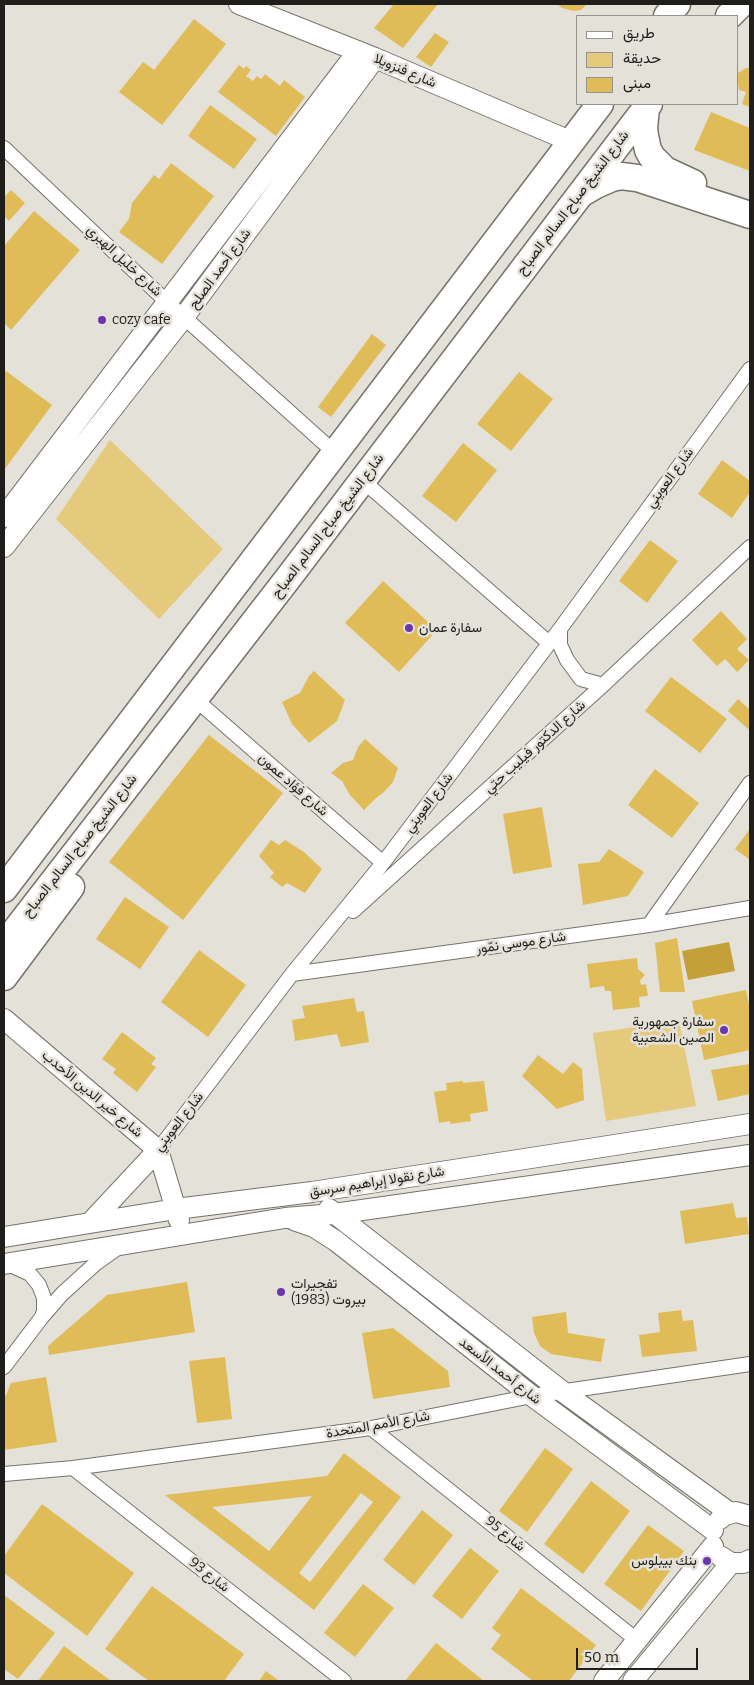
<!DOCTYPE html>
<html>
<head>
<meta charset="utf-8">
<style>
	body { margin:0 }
	#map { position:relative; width:754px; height:1685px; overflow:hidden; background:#e4e1d8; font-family:Bitter,Vazirmatn,serif }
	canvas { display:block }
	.frame { position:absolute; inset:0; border:5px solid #1f1e1a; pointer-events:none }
	.legend { position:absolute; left:576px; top:15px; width:162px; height:90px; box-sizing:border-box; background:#e4e1d8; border:1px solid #95938c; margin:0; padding:6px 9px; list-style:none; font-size:15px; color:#1f1e1a }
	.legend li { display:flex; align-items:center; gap:10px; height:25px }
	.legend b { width:25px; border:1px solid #95938c }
	.scale { position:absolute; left:576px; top:1648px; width:122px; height:22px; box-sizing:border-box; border:2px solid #1f1e1a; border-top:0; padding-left:6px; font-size:15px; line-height:18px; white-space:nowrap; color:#1f1e1a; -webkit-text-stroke:4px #e4e1d8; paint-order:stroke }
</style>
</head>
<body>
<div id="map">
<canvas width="754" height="1685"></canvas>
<div class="frame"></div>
<ul class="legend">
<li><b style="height:6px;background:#fff"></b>طريق</li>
<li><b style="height:14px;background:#e5c97d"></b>حديقة</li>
<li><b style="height:14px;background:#dfbc58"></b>مبنى</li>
</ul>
<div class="scale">50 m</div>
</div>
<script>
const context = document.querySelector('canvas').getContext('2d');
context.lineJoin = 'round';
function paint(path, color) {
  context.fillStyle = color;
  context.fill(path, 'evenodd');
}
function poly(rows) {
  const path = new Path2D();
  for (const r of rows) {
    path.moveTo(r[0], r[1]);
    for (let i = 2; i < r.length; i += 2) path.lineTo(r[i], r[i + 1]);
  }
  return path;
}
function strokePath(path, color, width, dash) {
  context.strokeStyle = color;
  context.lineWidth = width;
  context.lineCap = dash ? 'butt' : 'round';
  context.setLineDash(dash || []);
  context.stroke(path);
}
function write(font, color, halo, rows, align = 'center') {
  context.font = font + ' Bitter,Vazirmatn,serif';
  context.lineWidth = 5;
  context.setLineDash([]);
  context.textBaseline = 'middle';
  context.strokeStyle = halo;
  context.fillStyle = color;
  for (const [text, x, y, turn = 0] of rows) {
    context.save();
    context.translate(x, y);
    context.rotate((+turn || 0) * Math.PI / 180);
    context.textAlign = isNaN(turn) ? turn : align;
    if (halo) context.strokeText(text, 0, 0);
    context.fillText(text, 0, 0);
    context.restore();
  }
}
paint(poly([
	[110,440,223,549,159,619,56,519],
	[679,1021,696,1106,606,1121,593,1033]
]), '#e5c97d');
paint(poly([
	[729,942,735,971,688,980,682,951]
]), '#c3a039');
paint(poly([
	[394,4,438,4,403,48,374,28],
	[557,4,587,4,581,10,574,11,562,8],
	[194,19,226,44,162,125,119,92,143,62,154,70],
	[435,33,449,42,431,67,416,57],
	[239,65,244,69,246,66,251,70,246,76,253,81,257,76,261,79,265,74,280,86,284,80,305,97,276,136,218,92],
	[746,68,750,68,750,107,742,104,746,92,739,90,738,83,738,73],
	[210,105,257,139,234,169,188,136],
	[711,112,750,128,750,171,694,150],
	[171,163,214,196,162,264,119,232,129,219,132,203,154,175,159,179],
	[11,190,25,203,9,221,4,216,4,197],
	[34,211,80,250,11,330,4,323,4,246],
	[372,334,386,345,331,417,318,407],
	[6,371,52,405,4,470,4,374],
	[519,372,553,399,511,451,477,424],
	[463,443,497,470,456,522,422,496],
	[722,460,750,481,750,492,732,518,698,494],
	[650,540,678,561,647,603,619,581],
	[383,581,437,630,399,672,345,623],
	[721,611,747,639,737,649,749,660,737,672,725,659,717,666,692,640],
	[314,671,345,700,337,721,309,743,292,724,282,702,300,693,309,676],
	[671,677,727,719,700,753,645,711],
	[738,699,750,710,750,726,748,729,728,711],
	[209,735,283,793,183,920,109,862],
	[365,739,398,768,393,782,383,793,376,798,364,810,350,795,342,781,331,773,343,763,353,760,358,747],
	[655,769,699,803,672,838,628,805],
	[542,807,552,867,513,874,503,814],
	[750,829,750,860,735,849],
	[271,840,279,845,285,840,304,852,322,869,305,893,287,883,282,887,270,877,274,873,259,856],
	[609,849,644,872,628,896,583,905,578,864,599,862],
	[125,897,169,927,140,969,96,939],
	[677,938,685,992,660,992,655,943],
	[199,950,246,985,208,1037,161,1002],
	[637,958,638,969,645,975,640,980,641,985,646,984,648,996,639,997,640,1007,613,1010,611,991,605,991,604,986,590,988,587,964],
	[746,990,750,1010,750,1050,704,1060,692,1001],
	[354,998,357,1012,364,1011,369,1042,341,1047,337,1034,295,1041,292,1020,305,1018,302,1006],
	[122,1032,156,1058,151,1064,156,1067,137,1092,113,1073,116,1069,102,1059],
	[538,1055,563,1074,573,1062,582,1069,584,1100,557,1109,522,1076],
	[750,1064,750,1094,718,1101,711,1070],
	[463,1081,463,1083,484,1081,488,1111,470,1114,471,1121,450,1124,450,1121,439,1123,434,1092,447,1090,446,1083],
	[733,1203,736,1218,747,1217,749,1234,685,1244,680,1211],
	[187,1282,195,1332,49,1355,48,1346,107,1295],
	[681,1310,683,1321,693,1320,697,1351,642,1357,639,1335,660,1332,658,1313],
	[566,1312,568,1333,605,1339,601,1362,551,1354,540,1346,534,1333,532,1317],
	[393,1328,448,1371,450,1387,373,1399,362,1333],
	[225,1357,232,1419,197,1423,189,1361],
	[46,1377,57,1442,4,1450,4,1400,11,1383],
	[545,1448,573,1469,527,1532,499,1511],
	[344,1453,401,1497,314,1610,165,1495,327,1476],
	[361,1493,373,1502,310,1582,299,1573],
	[312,1496,269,1551,212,1507],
	[591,1481,630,1511,583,1574,544,1544],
	[42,1504,134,1573,87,1636,4,1573,4,1556],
	[422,1510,453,1535,414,1585,383,1560],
	[648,1525,684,1551,641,1611,604,1584],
	[470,1548,499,1571,462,1619,432,1596],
	[363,1584,394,1608,355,1657,324,1633],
	[152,1586,244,1654,224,1681,149,1681,105,1649],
	[521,1588,596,1645,569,1681,533,1681,491,1649,501,1635,492,1628],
	[4,1595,55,1633,18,1679,4,1669],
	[436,1643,484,1681,405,1681],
	[64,1646,111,1681,38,1681],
	[266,1671,279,1681,259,1681]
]), '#dfbc58');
const street = poly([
	[4,148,167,302,334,452],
	[362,480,549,643],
	[560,629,560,645,567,660,581,679,603,685],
	[203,706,383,863],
	[353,911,603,685,750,547],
	[649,925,750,783],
	[292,974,649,925,750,908],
	[158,1150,292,974,383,863,560,629,750,369],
	[8,1264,30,1274,39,1285,44,1298,44,1311,42,1317],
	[4,1367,42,1317,62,1294,95,1264,116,1249],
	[371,1428,638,1641],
	[73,1468,344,1681],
	[4,1474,73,1468,371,1428,532,1396,750,1364]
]);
const secondary = poly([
	[239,4,375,58,570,141],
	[4,517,358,51],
	[4,547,184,317,375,58],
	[4,1019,158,1150,179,1220],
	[329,1209,563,1392,730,1513],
	[294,1220,314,1227,336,1241,532,1396,713,1530],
	[90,1223,158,1150],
	[4,1237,176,1209,312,1192,750,1124],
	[4,1264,285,1218,334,1214,750,1155],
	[720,1519,725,1515,736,1512,750,1516],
	[720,1556,731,1563,743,1563,750,1560],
	[604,1681,713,1546],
	[633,1681,731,1563]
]);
const highway = poly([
	[667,16,677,4],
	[729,16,741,4],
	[646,108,644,128,645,136,648,150,652,157,665,170,693,183],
	[584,192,596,185,612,178,621,176,637,178,750,215],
	[4,889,600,104],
	[4,945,289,577,649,104],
	[4,977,71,887]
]);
strokePath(street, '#76736b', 16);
strokePath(secondary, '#76736b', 22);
strokePath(highway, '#76736b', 29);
strokePath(street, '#fff', 14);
strokePath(secondary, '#fff', 20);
strokePath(highway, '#fff', 26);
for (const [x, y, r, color] of [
	[102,320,5,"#6c36ad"],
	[409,628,5,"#6c36ad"],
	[724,1030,5,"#6c36ad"],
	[281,1292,5,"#6c36ad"],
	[707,1561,5,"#6c36ad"]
]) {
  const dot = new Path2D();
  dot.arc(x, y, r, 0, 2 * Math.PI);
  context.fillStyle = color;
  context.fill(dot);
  strokePath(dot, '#e4e1d8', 2);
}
write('14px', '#1f1e1a', '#e4e1d8', [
	["شارع فنزويلا",405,71,23],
	["شارع الشيخ صباح السالم الصباح",573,203,-53],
	["شارع خليل الهبري",124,261,43],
	["شارع أحمد الصلح",220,269,-54],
	["شارع العويني",670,478,-54],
	["شارع الشيخ صباح السالم الصباح",328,526,-53],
	["شارع الدكتور فيليب حتي",535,747,-42],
	["شارع فؤاد عمون",293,785,41],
	["شارع العويني",429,803,-53],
	["شارع الشيخ صباح السالم الصباح",80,846,-52],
	["شارع موسى نمّور",521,943,-8],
	["شارع خير الدين الأحدب",92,1094,40],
	["شارع العويني",179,1122,-52],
	["شارع نقولا إبراهيم سرسق",377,1182,-9],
	["شارع أحمد الأسعد",500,1371,38],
	["شارع الأمم المتحدة",378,1425,-10],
	["شارع 95",505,1534,39],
	["شارع 93",209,1575,38]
]);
write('14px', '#1f1e1a', '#e4e1d8', [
	["cozy cafe",112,320],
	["سفارة عمان",419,628],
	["سفارة جمهورية",714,1022,"right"],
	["الصين الشعبية",714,1038,"right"],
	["تفجيرات",291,1284],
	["بيروت (1983)",291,1300],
	["بنك بيبلوس",697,1561,"right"]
], 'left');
</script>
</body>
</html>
